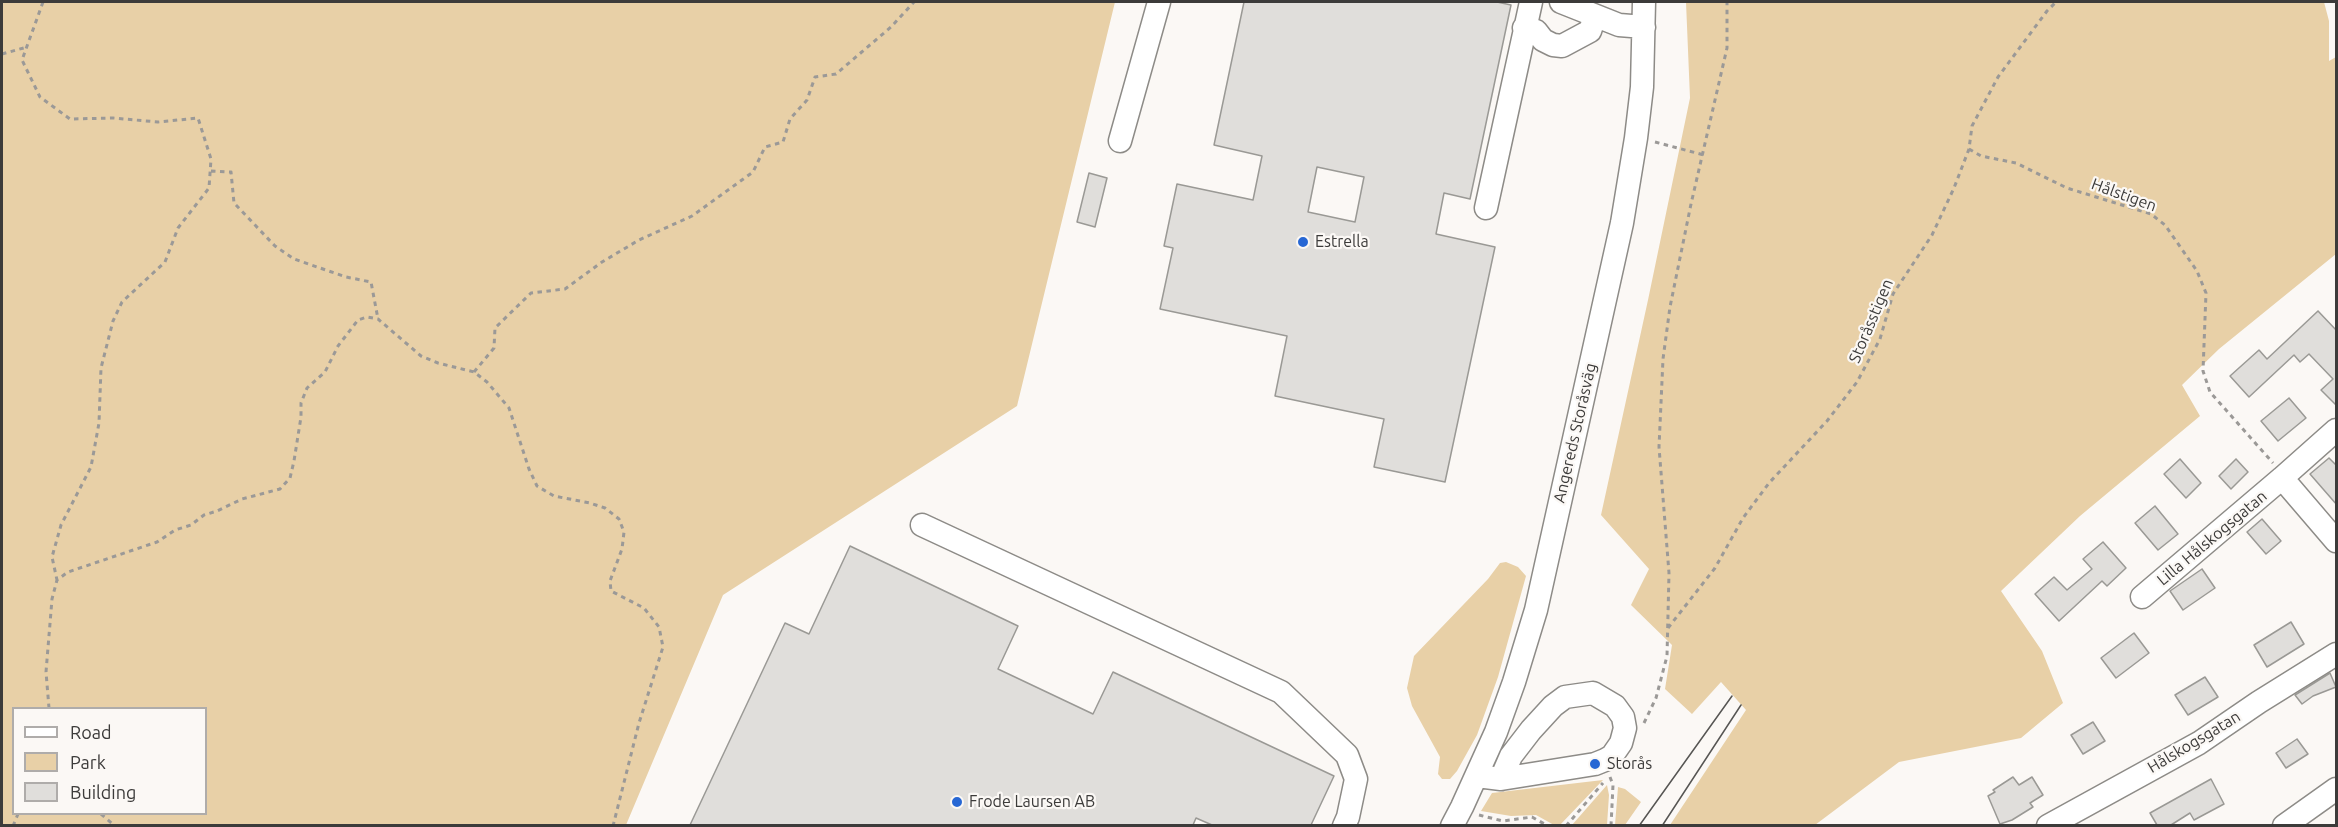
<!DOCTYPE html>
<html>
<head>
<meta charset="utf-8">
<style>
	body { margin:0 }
	#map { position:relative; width:2338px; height:827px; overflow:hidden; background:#fbf8f5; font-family:Ubuntu,sans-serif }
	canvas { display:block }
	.frame { position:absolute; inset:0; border:3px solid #3c3b3a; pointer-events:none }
	.legend { position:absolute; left:12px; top:707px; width:195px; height:108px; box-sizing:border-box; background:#fbf8f5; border:2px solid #afacaa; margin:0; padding:8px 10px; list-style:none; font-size:18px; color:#3c3b3a }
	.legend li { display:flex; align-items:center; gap:12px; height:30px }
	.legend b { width:30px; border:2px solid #afacaa }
</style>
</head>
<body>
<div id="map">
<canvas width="2338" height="827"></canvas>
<div class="frame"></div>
<ul class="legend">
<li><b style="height:8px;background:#fff"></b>Road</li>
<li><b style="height:16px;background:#e8d0a7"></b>Park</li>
<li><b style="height:16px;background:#e0dedb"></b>Building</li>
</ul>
</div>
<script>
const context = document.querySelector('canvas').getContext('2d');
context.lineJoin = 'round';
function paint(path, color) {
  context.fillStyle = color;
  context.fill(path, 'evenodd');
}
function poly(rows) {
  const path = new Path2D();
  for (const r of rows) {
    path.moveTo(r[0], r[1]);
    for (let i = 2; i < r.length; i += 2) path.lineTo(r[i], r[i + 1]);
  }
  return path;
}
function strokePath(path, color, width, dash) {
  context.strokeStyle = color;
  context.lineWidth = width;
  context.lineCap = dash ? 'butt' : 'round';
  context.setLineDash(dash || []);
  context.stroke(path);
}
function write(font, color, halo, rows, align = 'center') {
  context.font = font + ' Ubuntu,sans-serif';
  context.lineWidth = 4.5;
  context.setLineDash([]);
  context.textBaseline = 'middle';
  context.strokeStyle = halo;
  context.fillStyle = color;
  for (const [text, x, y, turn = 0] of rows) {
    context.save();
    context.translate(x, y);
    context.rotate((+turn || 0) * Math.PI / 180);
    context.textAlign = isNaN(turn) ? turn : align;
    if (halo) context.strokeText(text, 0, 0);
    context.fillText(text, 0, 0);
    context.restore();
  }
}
paint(poly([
	[2,2,1115,2,1017,406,723,595,626,825,2,826],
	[206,708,206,814,14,814,14,708],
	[1686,2,2324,2,2329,21,2329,61,2336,57,2336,254,2219,349,2182,385,2200,416,2080,516,2001,591,2042,651,2063,703,2021,738,1899,762,1815,825,1670,825,1746,710,1721,682,1692,714,1665,689,1672,645,1631,605,1649,569,1601,515,1648,300,1690,98],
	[1506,562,1518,567,1526,576,1498,677,1477,735,1457,771,1450,779,1442,779,1438,774,1440,757,1412,706,1407,688,1414,656,1488,579,1500,563],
	[1603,780,1560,825,1554,825,1536,815,1511,816,1481,811,1492,793],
	[1607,785,1609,795,1607,825,1572,825],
	[1618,787,1625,789,1641,802,1625,825,1615,825]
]), '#e8d0a7');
const building = poly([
	[1244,2,1497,2,1511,5,1470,199,1444,193,1436,234,1495,247,1445,482,1374,467,1384,419,1275,396,1287,336,1160,309,1173,248,1164,246,1177,184,1253,200,1262,156,1214,145,1244,2],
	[1317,167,1364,177,1355,222,1308,212,1317,167],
	[1089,173,1107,178,1095,227,1077,222,1089,173],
	[2318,311,2337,331,2337,406,2321,390,2333,379,2309,354,2300,362,2294,355,2249,397,2230,376,2259,350,2267,359,2318,311],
	[2289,398,2306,418,2278,441,2261,421,2289,398],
	[2329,458,2337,466,2337,505,2310,474,2329,458],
	[2180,459,2201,483,2186,498,2164,474,2180,459],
	[2236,459,2248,472,2231,489,2219,476,2236,459],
	[2155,506,2178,534,2158,550,2135,523,2155,506],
	[2262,519,2281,541,2266,554,2247,532,2262,519],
	[2103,542,2126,568,2107,586,2102,581,2059,621,2035,594,2054,577,2067,590,2092,569,2083,559,2103,542],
	[850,546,1018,626,998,669,1093,714,1113,672,1334,776,1311,825,1212,825,1196,818,1193,825,690,825,785,623,809,634,850,546],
	[2202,569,2215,588,2183,610,2170,591,2202,569],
	[2291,622,2304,644,2267,667,2254,645,2291,622],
	[2134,633,2149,653,2116,678,2101,658,2134,633],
	[2330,673,2336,687,2313,696,2302,704,2295,695,2330,673],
	[2205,677,2218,697,2188,715,2175,695,2205,677],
	[2093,722,2105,741,2083,754,2071,735,2093,722],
	[2297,739,2308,754,2286,768,2276,753,2297,739],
	[2013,777,2019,785,2032,777,2043,795,2030,803,2033,807,2012,820,2000,824,1988,796,1995,792,1993,790,2013,777],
	[2211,779,2224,804,2194,820,2190,813,2171,825,2157,825,2150,813,2211,779]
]);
paint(building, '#e0dedb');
strokePath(building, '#9a9995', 1.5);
const minor = poly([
	[1561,2,1619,25,1644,27],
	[1524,28,1536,31,1543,40,1553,45,1562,46,1590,31,1595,16],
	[1120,141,1159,2],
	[1486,208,1531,2],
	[2282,478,2336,541],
	[922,525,1281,692,1347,755,1356,779,1348,817,1344,826],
	[2142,597,2282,478,2336,430],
	[1477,776,1501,779,1595,764,1605,760,1612,756,1621,743,1625,728,1623,717,1615,706,1593,693,1565,697,1553,706,1531,730,1511,756,1501,779],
	[1452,826,1462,807,1496,732,1514,682,1536,610,1622,223,1636,138,1642,87,1644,2],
	[2048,826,2199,743,2259,702,2336,654],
	[2284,826,2336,789]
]);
strokePath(minor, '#8d8b87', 25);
strokePath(poly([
	[43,2,22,60,40,97,70,119,113,118,158,122,198,118,211,159,209,188,178,228,165,262,122,302,113,321,101,368,99,423,91,467,61,525,52,557,57,580],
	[2,54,27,47],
	[1655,142,1704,155],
	[1969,149,1981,156,2016,163,2067,188,2151,214,2165,225,2197,271,2206,293,2203,371,2210,392,2273,463],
	[211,171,231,172,234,203,275,246,294,259,346,277,371,282,378,319],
	[474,372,494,348,495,328,531,293,565,289,602,262,639,240,692,216,753,172,765,147,783,142,790,119,807,100,815,77,836,74,891,27,914,2],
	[1668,628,1715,568,1743,518,1769,483,1827,421,1857,382,1880,339,1893,294,1932,235,1954,188,1969,149,1972,126,1998,77,2047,11,2056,2],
	[49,708,46,672,52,599,57,580,68,572,157,542,175,530,191,525,204,515,217,511,242,499,280,489,290,478,294,461,301,417,301,403,307,388,325,372,338,346,358,320,367,317,378,319,421,356,438,363,474,372,487,382,509,408,529,469,537,486,554,496,590,503,605,508,619,519,624,532,622,549,610,581,611,591,644,608,659,627,663,647,639,723,613,826],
	[1644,723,1656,698,1667,656,1669,573,1659,447,1663,359,1670,307,1691,204,1727,48,1727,2],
	[1610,777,1613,785,1611,826],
	[101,814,115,826],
	[1479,815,1503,821,1532,817,1548,826],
	[13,826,18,814],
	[1566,826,1603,783]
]), '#9b9997', 3, [4.5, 4.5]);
strokePath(minor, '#fff', 22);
strokePath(poly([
	[1639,826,1732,696],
	[1662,826,1741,705]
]), '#565553', 1.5);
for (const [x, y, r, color] of [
	[1303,242,6,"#2767d4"],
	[1595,764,6,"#2767d4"],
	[957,802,6,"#2767d4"]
]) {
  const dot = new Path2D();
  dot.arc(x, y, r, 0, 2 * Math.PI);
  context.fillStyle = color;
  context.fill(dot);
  strokePath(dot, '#fbf8f5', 2);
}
write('16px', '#3c3b3a', '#fbf8f5', [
	["Hålstigen",2124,195,20],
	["Storåsstigen",1871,321,-67],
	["Angereds Storåsväg",1575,433,-77],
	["Lilla Hålskogsgatan",2212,538,-40],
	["Hålskogsgatan",2194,742,-31]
]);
write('16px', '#3c3b3a', '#fbf8f5', [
	["Estrella",1315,242],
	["Storås",1607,764],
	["Frode Laursen AB",969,802]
], 'left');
</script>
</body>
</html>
